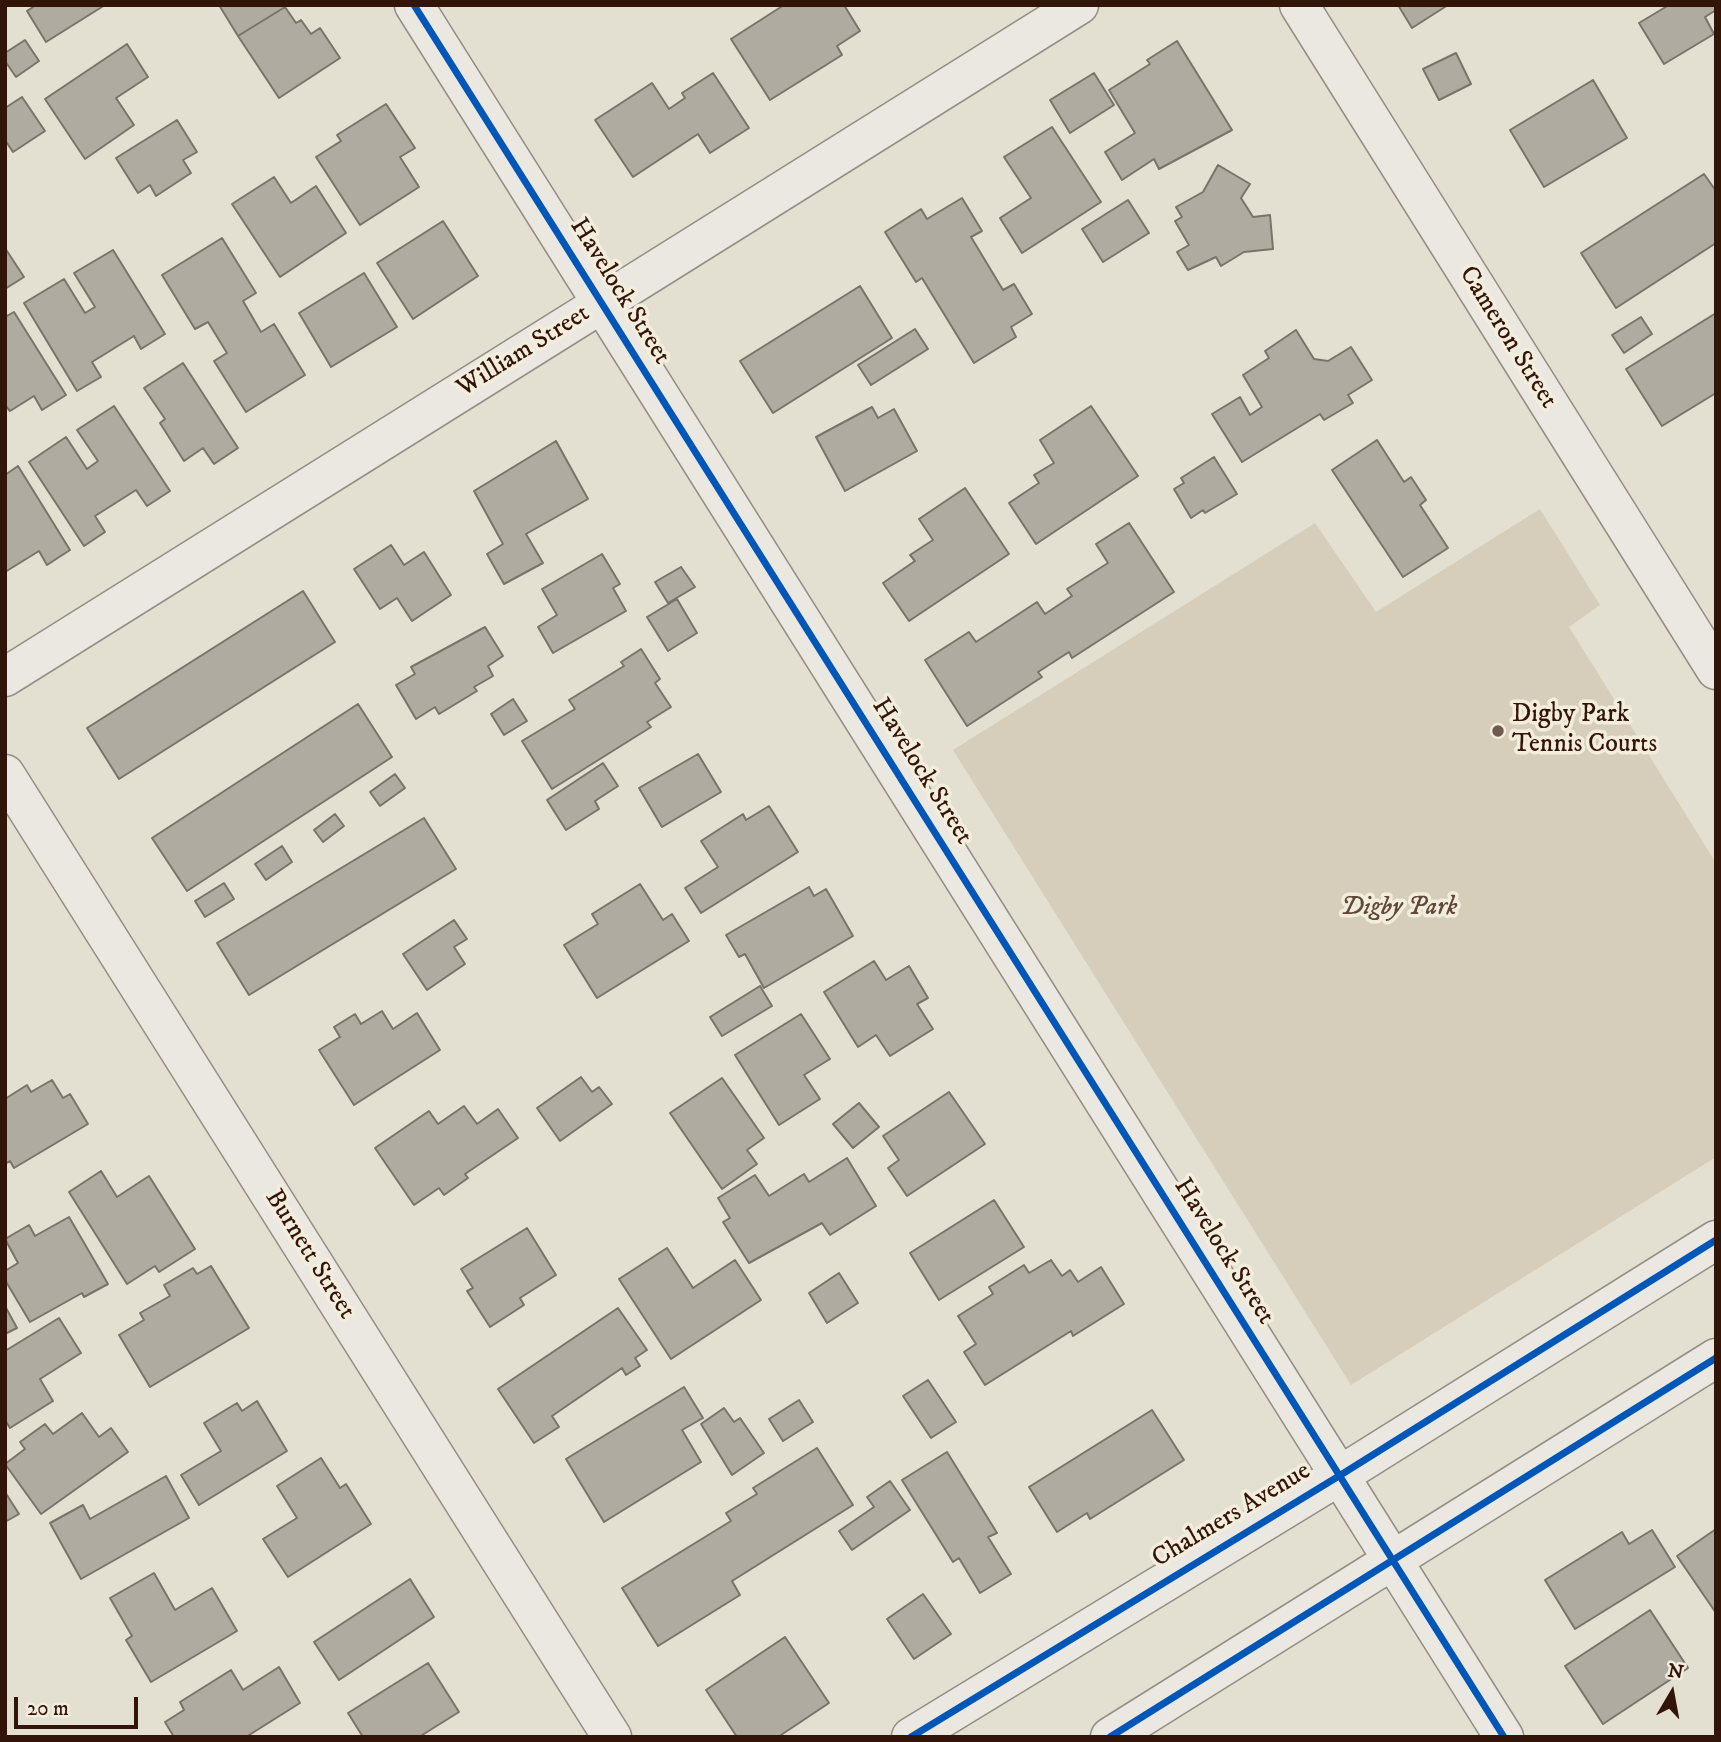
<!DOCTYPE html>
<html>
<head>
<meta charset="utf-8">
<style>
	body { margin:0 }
	#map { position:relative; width:1721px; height:1742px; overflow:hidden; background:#e3dfd1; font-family:"IM FELL DW Pica",serif }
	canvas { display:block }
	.frame { position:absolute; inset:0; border:7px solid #331408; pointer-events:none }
	.north { position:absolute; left:1637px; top:1658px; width:70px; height:70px; -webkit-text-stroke:5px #f2eddc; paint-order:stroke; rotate:10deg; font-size:19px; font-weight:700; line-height:28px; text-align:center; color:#331408 }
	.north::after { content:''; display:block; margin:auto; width:24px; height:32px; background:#331408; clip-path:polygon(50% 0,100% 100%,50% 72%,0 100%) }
	.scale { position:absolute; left:14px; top:1697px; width:124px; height:32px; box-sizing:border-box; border:4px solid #331408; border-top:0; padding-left:9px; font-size:21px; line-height:24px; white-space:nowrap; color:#331408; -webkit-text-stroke:5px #f2eddc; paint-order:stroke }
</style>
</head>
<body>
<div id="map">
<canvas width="1721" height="1742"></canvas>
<div class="frame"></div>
<div class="north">N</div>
<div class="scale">20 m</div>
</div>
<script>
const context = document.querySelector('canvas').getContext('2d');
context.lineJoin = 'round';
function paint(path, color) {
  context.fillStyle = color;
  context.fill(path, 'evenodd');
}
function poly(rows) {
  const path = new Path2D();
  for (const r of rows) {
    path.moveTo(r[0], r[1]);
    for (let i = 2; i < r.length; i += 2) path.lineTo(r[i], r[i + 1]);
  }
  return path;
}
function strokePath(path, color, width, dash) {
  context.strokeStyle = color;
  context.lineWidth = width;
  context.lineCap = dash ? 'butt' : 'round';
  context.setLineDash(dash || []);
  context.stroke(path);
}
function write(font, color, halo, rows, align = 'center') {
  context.font = font + ' "IM FELL DW Pica",serif';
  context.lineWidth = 7;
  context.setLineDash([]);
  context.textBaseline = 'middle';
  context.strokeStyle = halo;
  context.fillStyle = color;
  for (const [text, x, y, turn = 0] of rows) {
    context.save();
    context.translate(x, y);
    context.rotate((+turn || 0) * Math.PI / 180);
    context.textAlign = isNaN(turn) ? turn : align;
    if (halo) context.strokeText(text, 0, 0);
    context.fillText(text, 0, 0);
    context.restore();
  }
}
paint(poly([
	[1540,509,1600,605,1569,627,1716,863,1716,1157,1351,1385,953,750,1315,523,1376,612]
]), '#d6ceba');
const building = poly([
	[36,5,105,5,46,42,27,11,36,5],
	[219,5,284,5,285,7,238,36,219,5],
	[784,5,844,5,860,31,837,46,842,55,770,100,731,39,784,5],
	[1398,5,1448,5,1412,28,1398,5],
	[1669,5,1716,5,1716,10,1705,17,1714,34,1664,64,1639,23,1669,5],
	[285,7,296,23,301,20,311,34,320,28,340,58,279,98,238,36,285,7],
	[25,40,39,61,16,77,5,61,5,53,25,40],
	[1177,41,1232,130,1159,169,1154,159,1122,180,1105,152,1135,133,1109,90,1150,64,1147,60,1177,41],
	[127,44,148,77,116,98,134,125,85,159,45,99,127,44],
	[1456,53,1471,84,1439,100,1423,69,1456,53],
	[713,73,749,128,710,153,698,134,633,177,595,120,652,83,669,109,685,98,682,93,713,73],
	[1094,73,1114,105,1070,133,1050,100,1094,73],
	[1593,80,1627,138,1544,187,1510,130,1593,80],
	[22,97,45,131,13,152,5,140,5,108,22,97],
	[386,104,415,148,400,157,419,187,360,225,316,157,341,141,337,135,386,104],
	[177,120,197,152,183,160,191,173,156,196,150,185,138,193,116,158,177,120],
	[1052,127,1101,202,1022,253,1000,218,1031,198,1004,157,1052,127],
	[1218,165,1250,184,1241,198,1253,217,1270,215,1273,249,1244,252,1221,266,1216,257,1188,270,1177,252,1189,245,1175,221,1182,217,1176,207,1203,192,1218,165],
	[1704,174,1716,191,1716,243,1616,308,1581,253,1704,174],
	[274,177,291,203,316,186,346,233,280,277,232,204,274,177],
	[962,198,982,231,971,237,1003,290,1014,284,1032,314,1011,327,1016,337,974,363,922,278,916,282,885,232,921,209,927,219,962,198],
	[1128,200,1149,233,1103,262,1082,229,1128,200],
	[443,221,478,276,413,319,377,263,443,221],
	[222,238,256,293,243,301,261,332,274,324,305,375,246,412,214,361,227,353,208,322,195,329,162,275,222,238],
	[5,248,24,277,5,289,5,248],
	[113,250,165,334,141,349,134,336,92,362,101,377,77,391,24,303,64,279,85,313,95,307,74,273,113,250],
	[364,273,397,327,331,367,299,313,364,273],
	[860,286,892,338,773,413,740,361,860,286],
	[14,312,66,395,42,410,34,396,10,411,5,405,5,317,14,312],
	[1716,313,1716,393,1662,426,1626,369,1716,313],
	[1641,317,1652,334,1624,353,1612,335,1641,317],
	[915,329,928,349,871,385,858,365,915,329],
	[1296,330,1314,359,1328,361,1351,347,1372,380,1348,395,1353,403,1324,420,1320,414,1242,462,1212,414,1240,397,1250,415,1262,407,1243,375,1269,358,1265,351,1296,330],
	[183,363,238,448,214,464,203,448,184,461,160,423,165,419,144,388,183,363],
	[114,406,170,491,147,506,136,490,95,516,105,532,84,546,29,462,66,437,87,469,98,461,77,430,114,406],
	[1091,406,1138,476,1036,544,1009,503,1039,483,1034,475,1054,463,1040,440,1091,406],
	[872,407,878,418,894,409,917,451,845,491,816,437,872,407],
	[1377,440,1404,482,1411,477,1426,500,1420,505,1448,548,1403,577,1332,470,1377,440],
	[556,441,588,499,526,534,543,563,504,584,487,554,503,544,474,491,556,441],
	[1214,457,1237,494,1205,513,1203,510,1191,518,1174,489,1184,483,1181,478,1214,457],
	[18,466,70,550,47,565,39,551,5,572,5,475,18,466],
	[965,488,1009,554,909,621,883,583,915,561,910,555,933,540,919,519,965,488],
	[1129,523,1174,592,1072,658,1069,652,1038,672,1042,677,967,726,925,660,969,632,976,642,1037,602,1045,614,1072,596,1067,589,1108,563,1096,544,1129,523],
	[391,545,404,565,424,552,451,595,412,621,397,598,380,609,354,569,391,545],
	[602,554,620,584,613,588,626,611,553,653,538,627,557,615,542,589,602,554],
	[681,567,695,587,668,603,655,582,681,567],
	[303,591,335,642,119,779,87,728,303,591],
	[677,599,697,633,668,651,647,617,677,599],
	[485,627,503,656,488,666,493,676,474,687,477,691,439,714,435,707,416,719,396,685,415,674,411,667,485,627],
	[641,649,660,679,655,683,671,707,647,722,651,727,552,789,522,741,575,709,569,700,624,666,621,662,641,649],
	[513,699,527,721,504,735,491,714,513,699],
	[358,704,392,757,187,891,152,838,358,704],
	[698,754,721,792,662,827,639,788,698,754],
	[603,763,618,786,595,801,599,809,566,830,547,800,603,763],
	[395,774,405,788,380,806,370,792,395,774],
	[769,806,798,852,701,913,685,888,718,867,701,841,743,814,746,820,769,806],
	[335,814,344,826,323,842,314,830,335,814],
	[424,818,456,869,249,995,217,943,424,818],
	[282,846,292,862,266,880,255,864,282,846],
	[224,883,234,899,205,917,195,901,224,883],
	[640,884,663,920,672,914,689,941,597,998,564,945,598,924,592,914,640,884],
	[809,887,814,896,826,889,853,936,764,988,745,954,739,957,726,935,809,887],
	[454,920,467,939,454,947,465,964,427,990,403,954,454,920],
	[874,961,886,980,909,966,928,998,917,1004,933,1029,890,1056,876,1035,858,1047,824,992,874,961],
	[760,986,772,1006,722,1036,710,1017,760,986],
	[382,1011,393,1029,417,1013,440,1050,354,1105,319,1050,340,1037,334,1027,355,1014,361,1024,382,1011],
	[801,1014,830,1059,804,1075,820,1099,779,1125,735,1055,801,1014],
	[581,1077,592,1092,599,1087,612,1104,560,1141,537,1108,581,1077],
	[722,1078,764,1138,747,1150,757,1164,722,1189,670,1113,722,1078],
	[52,1080,63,1098,70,1094,88,1124,14,1168,10,1161,5,1164,5,1099,27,1085,31,1092,52,1080],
	[949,1092,985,1144,907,1196,888,1168,899,1160,883,1136,949,1092],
	[859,1103,879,1127,853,1148,833,1124,859,1103],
	[464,1106,477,1124,498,1109,518,1138,465,1174,468,1178,444,1195,439,1188,414,1205,375,1148,429,1111,438,1124,464,1106],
	[847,1158,876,1206,830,1235,822,1223,749,1263,723,1222,730,1218,718,1198,755,1175,769,1196,804,1174,809,1182,847,1158],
	[101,1171,117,1197,149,1176,195,1249,159,1272,155,1266,127,1284,69,1192,101,1171],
	[994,1200,1024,1247,939,1300,910,1253,994,1200],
	[69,1217,108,1284,84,1297,82,1293,30,1322,5,1280,5,1271,18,1263,5,1239,29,1225,35,1236,69,1217],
	[527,1228,556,1275,520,1298,524,1305,490,1327,467,1291,473,1288,461,1269,527,1228],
	[667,1248,693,1288,735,1260,761,1300,671,1359,619,1279,667,1248],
	[1051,1260,1062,1276,1070,1270,1078,1282,1101,1267,1124,1304,1073,1336,1071,1331,985,1385,964,1352,976,1344,958,1316,993,1294,989,1287,1024,1265,1029,1273,1051,1260],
	[211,1266,249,1328,150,1387,119,1335,144,1320,140,1313,170,1296,164,1285,193,1268,197,1274,211,1266],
	[839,1273,858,1303,827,1323,809,1293,839,1273],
	[5,1306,17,1328,5,1334,5,1306],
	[618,1308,647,1350,635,1358,640,1366,626,1375,622,1368,552,1416,559,1427,534,1443,498,1389,618,1308],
	[59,1318,81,1353,40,1379,53,1401,10,1428,5,1420,5,1351,59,1318],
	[928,1380,956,1422,931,1438,903,1396,928,1380],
	[684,1387,703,1418,682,1430,701,1462,604,1522,566,1459,684,1387],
	[799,1400,813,1422,783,1441,769,1419,799,1400],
	[257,1401,287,1451,199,1505,181,1475,221,1451,204,1423,237,1403,242,1411,257,1401],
	[724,1408,734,1422,740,1418,764,1453,732,1475,701,1424,724,1408],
	[1152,1410,1184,1460,1090,1519,1087,1513,1057,1532,1029,1487,1152,1410],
	[82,1413,99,1437,111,1428,128,1452,41,1514,5,1464,25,1449,20,1442,45,1424,53,1434,82,1413],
	[817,1448,853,1505,732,1581,740,1595,658,1646,622,1588,731,1521,726,1513,757,1494,753,1488,817,1448],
	[947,1452,997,1533,988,1537,1011,1574,980,1593,959,1558,953,1562,902,1480,947,1452],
	[321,1458,340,1488,346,1484,371,1524,288,1577,263,1539,297,1518,277,1486,321,1458],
	[166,1476,189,1518,81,1579,50,1523,83,1505,90,1519,166,1476],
	[890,1481,910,1510,852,1550,839,1531,874,1507,867,1497,890,1481],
	[5,1492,19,1514,5,1522,5,1492],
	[1716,1529,1716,1613,1677,1556,1716,1529],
	[1652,1530,1675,1567,1575,1629,1545,1580,1622,1532,1629,1544,1652,1530],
	[154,1573,175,1610,212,1588,237,1631,151,1682,126,1640,132,1636,110,1598,154,1573],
	[410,1579,434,1617,339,1680,314,1642,410,1579],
	[923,1594,951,1634,914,1659,887,1619,923,1594],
	[1650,1610,1688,1668,1603,1724,1565,1666,1650,1610],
	[785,1637,829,1703,778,1737,737,1737,706,1690,785,1637],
	[428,1663,459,1712,419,1737,363,1737,348,1713,428,1663],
	[279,1667,300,1703,246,1737,174,1737,165,1722,184,1710,180,1702,231,1670,243,1690,279,1667]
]);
paint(building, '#b0aba1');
strokePath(building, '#7a736a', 2);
const minor = poly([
	[414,5,1504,1737],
	[1299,5,1716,670],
	[5,677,1079,5],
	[5,774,612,1737],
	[911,1737,1339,1476,1716,1240],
	[1110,1737,1716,1358]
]);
strokePath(minor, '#948e84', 41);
strokePath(minor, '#eae8e0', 38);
strokePath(poly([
	[414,5,1504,1737],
	[911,1737,1339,1476,1716,1240],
	[1110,1737,1716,1358]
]), '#0057b8', 7);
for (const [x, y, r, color] of [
	[1498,731,7,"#715b4e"]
]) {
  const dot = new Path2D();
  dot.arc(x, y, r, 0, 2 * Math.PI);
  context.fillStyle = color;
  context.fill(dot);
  strokePath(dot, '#f2eddc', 2.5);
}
write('26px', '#331408', '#f2eddc', [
	["Havelock Street",619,292,58],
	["Cameron Street",1507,338,58],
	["William Street",524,352,-32],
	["Havelock Street",921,772,58],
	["Havelock Street",1223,1252,58],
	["Burnett Street",309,1255,58],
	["Chalmers Avenue",1232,1516,-31]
]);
write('26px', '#331408', '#f2eddc', [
	["Digby Park",1512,716],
	["Tennis Courts",1512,746]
], 'left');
write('italic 26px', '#614838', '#f2eddc', [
	["Digby Park",1399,909]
]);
</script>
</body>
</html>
